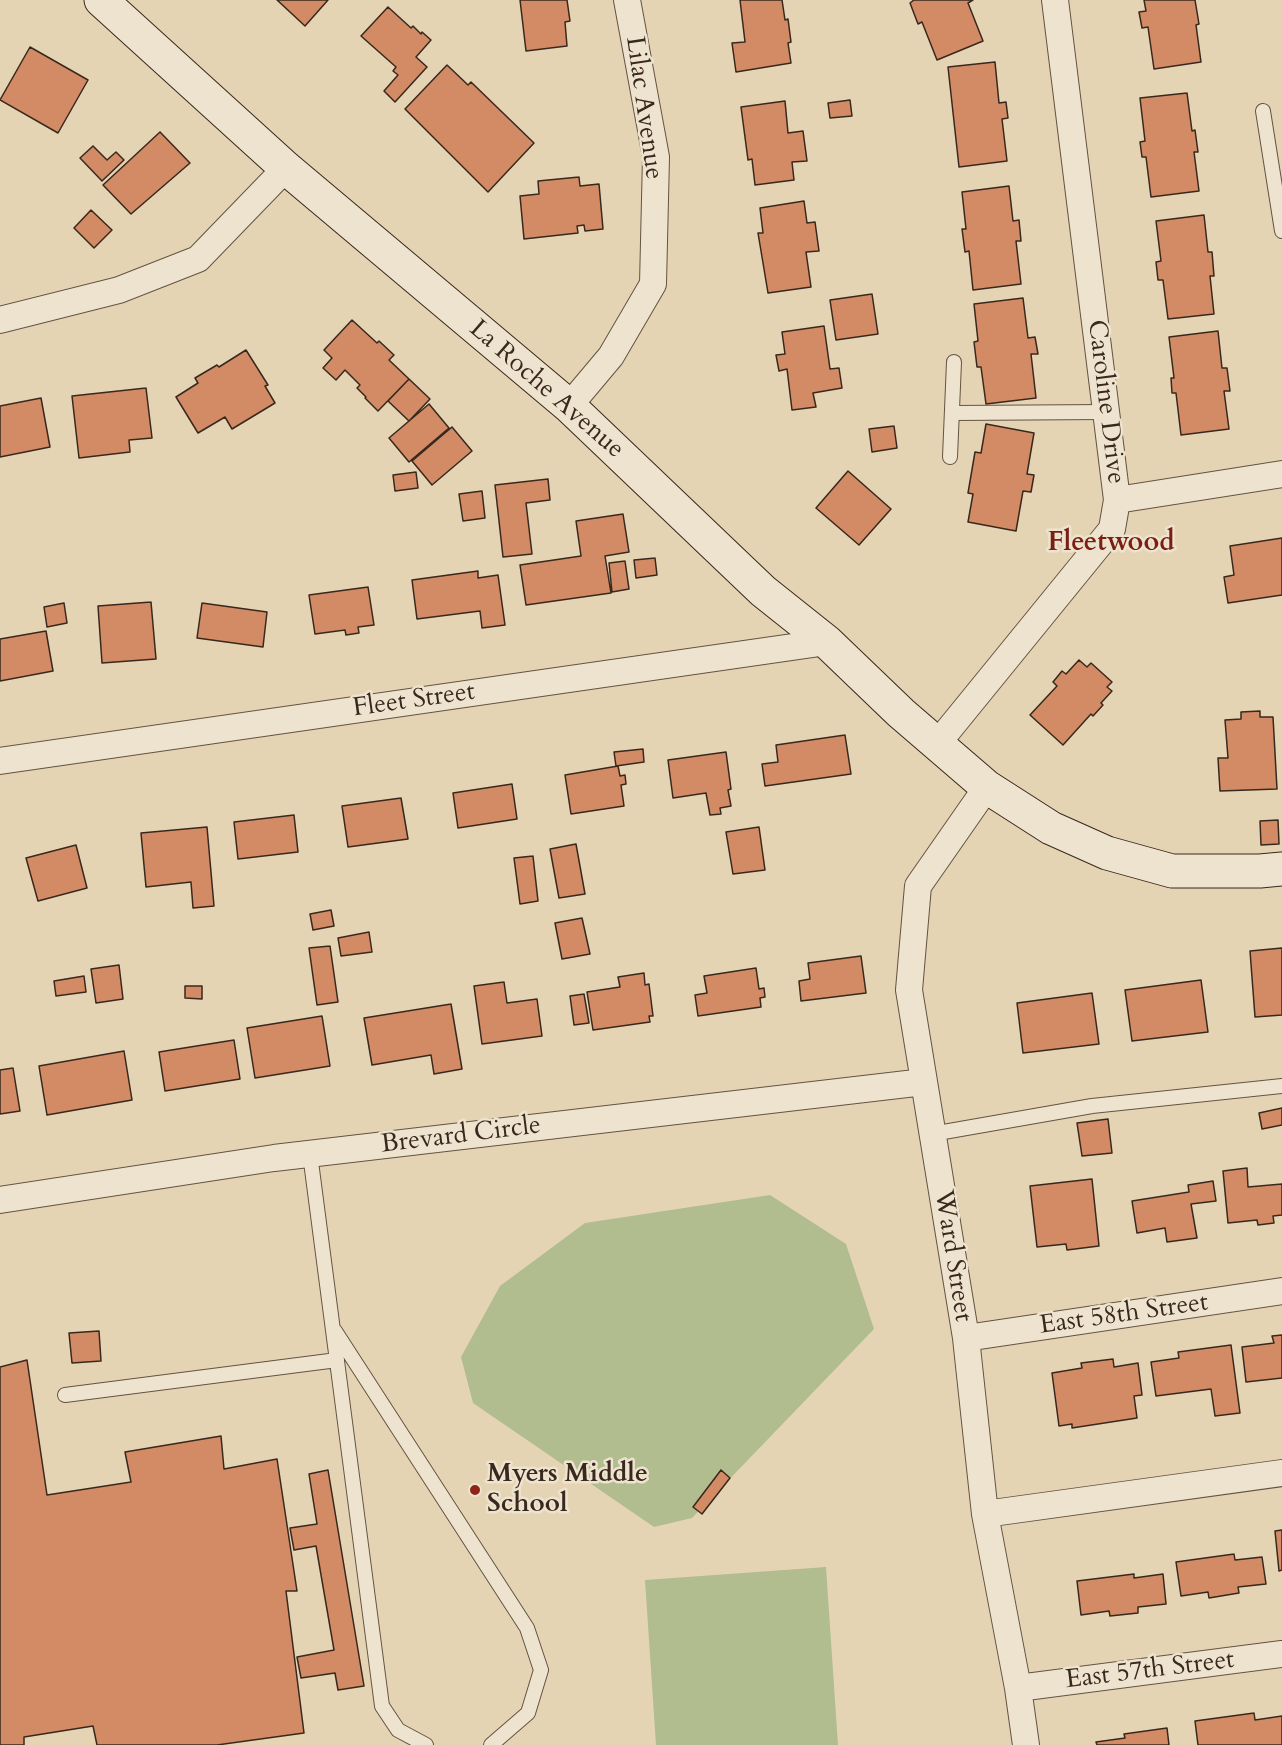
<!DOCTYPE html>
<html>
<head>
<meta charset="utf-8">
<style>
	body { margin:0 }
	canvas { display:block; background:#e4d4b4 }
</style>
</head>
<body>
<canvas width="1282" height="1745"></canvas>
<script>
const context = document.querySelector('canvas').getContext('2d');
context.lineJoin = 'round';
function paint(path, color) {
  context.fillStyle = color;
  context.fill(path, 'evenodd');
}
function poly(rows) {
  const path = new Path2D();
  for (const r of rows) {
    path.moveTo(r[0], r[1]);
    for (let i = 2; i < r.length; i += 2) path.lineTo(r[i], r[i + 1]);
  }
  return path;
}
function strokePath(path, color, width, dash) {
  context.strokeStyle = color;
  context.lineWidth = width;
  context.lineCap = dash ? 'butt' : 'round';
  context.setLineDash(dash || []);
  context.stroke(path);
}
function write(font, color, halo, rows, align = 'center') {
  context.font = font + ' Cardo,serif';
  context.lineWidth = 5;
  context.setLineDash([]);
  context.textBaseline = 'middle';
  context.strokeStyle = halo;
  context.fillStyle = color;
  for (const [text, x, y, turn = 0] of rows) {
    context.save();
    context.translate(x, y);
    context.rotate((+turn || 0) * Math.PI / 180);
    context.textAlign = isNaN(turn) ? turn : align;
    if (halo) context.strokeText(text, 0, 0);
    context.fillText(text, 0, 0);
    context.restore();
  }
}
paint(poly([
	[770,1195,846,1244,874,1329,692,1518,654,1527,473,1403,461,1357,500,1286,585,1223],
	[826,1567,838,1745,656,1745,645,1580]
]), '#b1bd8f');
const building = poly([
	[277,0,328,0,305,26,277,0],
	[520,0,567,0,570,21,565,22,567,46,526,51,520,0],
	[740,0,782,0,785,20,788,19,791,42,788,43,791,63,736,72,732,43,745,42,740,0],
	[914,0,973,0,968,3,983,41,937,60,922,22,918,24,910,3,914,0],
	[1144,0,1195,0,1199,24,1196,25,1201,62,1154,69,1148,27,1142,28,1139,12,1146,11,1144,0],
	[388,7,411,28,413,26,421,34,422,32,431,40,416,57,427,67,395,102,384,91,398,75,393,71,396,67,361,36,388,7],
	[30,47,88,80,58,133,0,100,30,47],
	[995,62,999,103,1006,102,1008,118,1002,119,1007,161,959,167,948,67,995,62],
	[447,65,468,85,471,82,534,143,488,192,405,109,447,65],
	[1187,93,1192,131,1195,130,1198,152,1194,152,1199,191,1151,197,1146,157,1142,157,1140,142,1145,141,1140,98,1187,93],
	[850,100,852,116,830,118,828,103,850,100],
	[785,101,788,133,803,131,807,161,792,162,794,180,755,185,752,159,748,160,741,107,785,101],
	[160,132,190,163,131,214,103,185,160,132],
	[93,146,107,160,116,152,124,160,102,181,80,158,93,146],
	[579,177,580,186,599,184,603,229,585,231,584,225,577,226,578,233,524,239,520,196,539,194,538,181,579,177],
	[1009,186,1013,221,1019,220,1021,241,1016,241,1021,284,973,290,969,251,965,252,962,229,966,229,962,192,1009,186],
	[804,201,807,223,815,222,819,251,806,252,811,287,768,293,758,233,763,233,760,208,804,201],
	[91,210,112,230,94,248,74,228,91,210],
	[1204,215,1208,252,1212,252,1214,276,1210,276,1214,314,1168,319,1163,280,1158,280,1156,262,1161,261,1156,221,1204,215],
	[872,294,878,334,836,340,830,300,872,294],
	[1023,298,1028,338,1035,337,1038,354,1031,354,1036,398,986,404,981,367,977,367,974,342,978,341,974,304,1023,298],
	[352,320,377,343,379,341,394,355,389,360,409,379,378,411,365,398,366,397,357,388,360,385,345,370,336,380,323,368,332,358,324,350,352,320],
	[824,326,830,369,839,368,842,388,813,393,816,407,792,410,787,369,779,371,776,355,785,354,782,332,824,326],
	[1218,331,1222,368,1227,368,1230,391,1224,391,1229,429,1181,435,1176,393,1172,393,1171,378,1174,378,1169,337,1218,331],
	[246,350,268,385,265,386,275,403,232,429,225,417,198,433,176,397,198,383,195,378,217,365,219,367,246,350],
	[409,379,430,399,409,421,388,401,409,379],
	[146,388,152,438,129,440,130,452,79,458,72,396,146,388],
	[41,398,50,447,0,457,0,406,41,398],
	[429,404,449,428,409,462,389,438,429,404],
	[986,424,1034,433,1027,474,1034,475,1031,492,1023,491,1016,531,968,522,973,494,968,493,975,452,981,453,986,424],
	[894,426,897,448,872,452,869,429,894,426],
	[452,427,472,451,432,485,412,461,452,427],
	[848,471,891,509,859,545,816,508,848,471],
	[416,472,418,488,395,491,393,475,416,472],
	[548,479,550,500,526,503,532,554,503,557,495,485,548,479],
	[482,491,485,518,463,521,459,494,482,491],
	[623,514,629,552,605,556,611,593,526,605,520,565,581,556,576,521,623,514],
	[1282,538,1282,595,1228,603,1224,577,1234,575,1230,546,1282,538],
	[655,558,657,575,636,578,634,560,655,558],
	[625,561,629,589,612,592,609,563,625,561],
	[478,571,478,578,498,575,505,625,482,628,480,611,417,619,412,580,478,571],
	[368,587,374,625,358,627,359,633,346,635,345,630,315,634,309,595,368,587],
	[151,602,156,659,102,663,98,606,151,602],
	[64,603,67,623,47,627,44,607,64,603],
	[202,603,267,612,263,647,197,638,202,603],
	[46,631,53,671,0,681,0,639,46,631],
	[1079,660,1087,667,1091,663,1112,682,1107,687,1112,691,1101,703,1103,705,1093,716,1091,714,1063,745,1030,715,1057,686,1053,682,1062,671,1066,674,1079,660],
	[1260,711,1260,717,1273,717,1277,789,1220,791,1218,758,1228,758,1225,720,1241,719,1241,712,1260,711],
	[845,735,851,774,765,786,762,764,778,762,776,745,845,735],
	[643,749,644,762,616,766,614,752,643,749],
	[726,752,731,789,728,790,731,806,720,808,721,814,710,815,706,793,673,798,668,760,726,752],
	[618,766,620,776,625,775,626,784,621,785,624,806,571,814,565,775,618,766],
	[512,784,517,819,458,828,453,793,512,784],
	[401,798,408,839,348,847,342,806,401,798],
	[294,815,298,852,238,859,234,822,294,815],
	[1278,820,1279,844,1261,845,1260,821,1278,820],
	[207,827,214,906,193,908,191,882,146,887,141,833,207,827],
	[759,827,765,870,733,874,726,832,759,827],
	[576,844,585,894,559,898,550,849,576,844],
	[76,845,87,888,38,901,26,858,76,845],
	[533,856,538,901,520,904,514,858,533,856],
	[331,910,334,926,313,930,310,914,331,910],
	[582,918,590,954,562,959,555,923,582,918],
	[369,932,372,952,341,956,338,938,369,932],
	[330,946,338,1002,317,1005,309,948,330,946],
	[1282,948,1282,1015,1255,1017,1250,951,1282,948],
	[861,956,866,993,801,1001,799,981,810,979,808,963,861,956],
	[119,965,123,999,96,1003,91,969,119,965],
	[756,968,759,989,764,988,765,997,760,998,761,1007,698,1016,695,995,707,993,704,976,756,968],
	[644,973,645,985,649,984,653,1016,649,1016,650,1022,593,1030,587,992,620,987,618,977,644,973],
	[84,976,86,992,56,996,54,981,84,976],
	[1201,980,1208,1032,1132,1041,1125,990,1201,980],
	[504,982,507,1003,537,999,542,1036,482,1044,474,986,504,982],
	[185,986,202,986,202,999,185,998,185,986],
	[1092,993,1099,1044,1023,1053,1017,1003,1092,993],
	[584,994,589,1023,574,1025,570,996,584,994],
	[451,1004,462,1069,434,1074,431,1055,372,1065,364,1018,451,1004],
	[322,1016,330,1066,255,1078,247,1028,322,1016],
	[234,1040,240,1079,165,1091,159,1052,234,1040],
	[124,1051,132,1100,47,1115,39,1066,124,1051],
	[13,1068,20,1111,0,1114,0,1070,13,1068],
	[1282,1108,1282,1125,1262,1129,1259,1113,1282,1108],
	[1108,1119,1112,1153,1082,1156,1077,1123,1108,1119],
	[1247,1168,1248,1187,1282,1184,1282,1215,1273,1216,1274,1223,1258,1225,1257,1220,1228,1223,1223,1171,1247,1168],
	[1092,1179,1099,1246,1067,1250,1066,1244,1037,1247,1030,1186,1092,1179],
	[1213,1181,1216,1201,1191,1204,1197,1238,1167,1242,1165,1228,1137,1233,1132,1201,1189,1192,1188,1185,1213,1181],
	[99,1331,101,1361,72,1363,69,1333,99,1331],
	[1282,1335,1282,1378,1246,1382,1242,1347,1274,1343,1272,1336,1282,1335],
	[1231,1345,1240,1413,1215,1416,1211,1389,1156,1396,1151,1362,1179,1358,1178,1352,1231,1345],
	[1113,1359,1114,1367,1138,1363,1142,1395,1134,1396,1137,1418,1072,1428,1072,1424,1059,1426,1052,1373,1082,1368,1081,1363,1113,1359],
	[27,1360,47,1495,131,1482,125,1452,221,1436,224,1469,277,1459,297,1591,286,1591,304,1733,217,1745,97,1745,93,1726,24,1737,24,1745,0,1745,0,1367,27,1360],
	[328,1470,364,1686,338,1690,335,1673,301,1678,297,1657,334,1650,316,1546,294,1550,290,1528,317,1524,309,1474,328,1470],
	[721,1470,730,1478,702,1514,693,1507,721,1470],
	[1282,1530,1282,1570,1279,1571,1275,1531,1282,1530],
	[1234,1554,1235,1560,1262,1557,1266,1584,1238,1587,1239,1593,1209,1598,1208,1592,1181,1596,1176,1562,1234,1554],
	[1134,1574,1134,1578,1163,1574,1166,1604,1138,1607,1138,1613,1110,1616,1109,1611,1081,1615,1077,1581,1134,1574],
	[1254,1713,1255,1720,1282,1716,1282,1745,1198,1745,1195,1721,1254,1713],
	[1167,1728,1169,1745,1097,1745,1096,1742,1125,1738,1124,1734,1167,1728]
]);
paint(building, '#d28b65');
strokePath(building, '#39281d', 1.5);
const service = poly([
	[1263,111,1282,231],
	[953,413,1106,412],
	[950,457,954,362],
	[932,1134,1092,1106,1282,1086],
	[310,1154,382,1706,398,1730,426,1745],
	[335,1331,527,1628,541,1670,528,1713,491,1745],
	[65,1395,337,1360]
]);
const minor = poly([
	[0,320,119,290,198,259,286,168],
	[569,406,611,356,653,284,656,157,627,0],
	[1117,500,1282,474],
	[937,744,1112,529,1117,500,1055,0],
	[0,761,827,642],
	[987,787,918,886,909,990,966,1338,985,1514,1018,1688,1026,1745],
	[0,1200,274,1158,924,1082],
	[966,1338,1282,1291],
	[985,1514,1282,1473],
	[1018,1688,1282,1654]
]);
const secondary = poly([
	[101,0,286,168,569,406,763,591,827,642,901,713,987,787,1051,828,1107,853,1172,871,1260,871,1282,869]
]);
strokePath(service, '#645343', 16);
strokePath(minor, '#645343', 28);
strokePath(secondary, '#39281d', 35);
strokePath(service, '#ede3ce', 14);
strokePath(minor, '#ede3ce', 26);
strokePath(secondary, '#ede3ce', 33);
for (const [x, y, r, color] of [
	[475,1490,6,"#8f2418"]
]) {
  const dot = new Path2D();
  dot.arc(x, y, r, 0, 2 * Math.PI);
  context.fillStyle = color;
  context.fill(dot);
  strokePath(dot, '#ede3ce', 2);
}
write('26px', '#39281d', '#ede3ce', [
	["Lilac Avenue",643,108,82],
	["La Roche Avenue",546,390,41],
	["Caroline Drive",1105,402,83],
	["Fleet Street",414,701,-8],
	["Brevard Circle",461,1136,-7],
	["Ward Street",952,1256,81],
	["East 58th Street",1124,1315,-8],
	["East 57th Street",1150,1671,-7]
]);
write('bold 26px', '#39281d', '#ede3ce', [
	["Myers Middle",487,1475],
	["School",487,1505]
], 'left');
write('bold 27px', '#7a1f14', '#ede3ce', [
	["Fleetwood",1111,544]
]);
</script>
</body>
</html>
